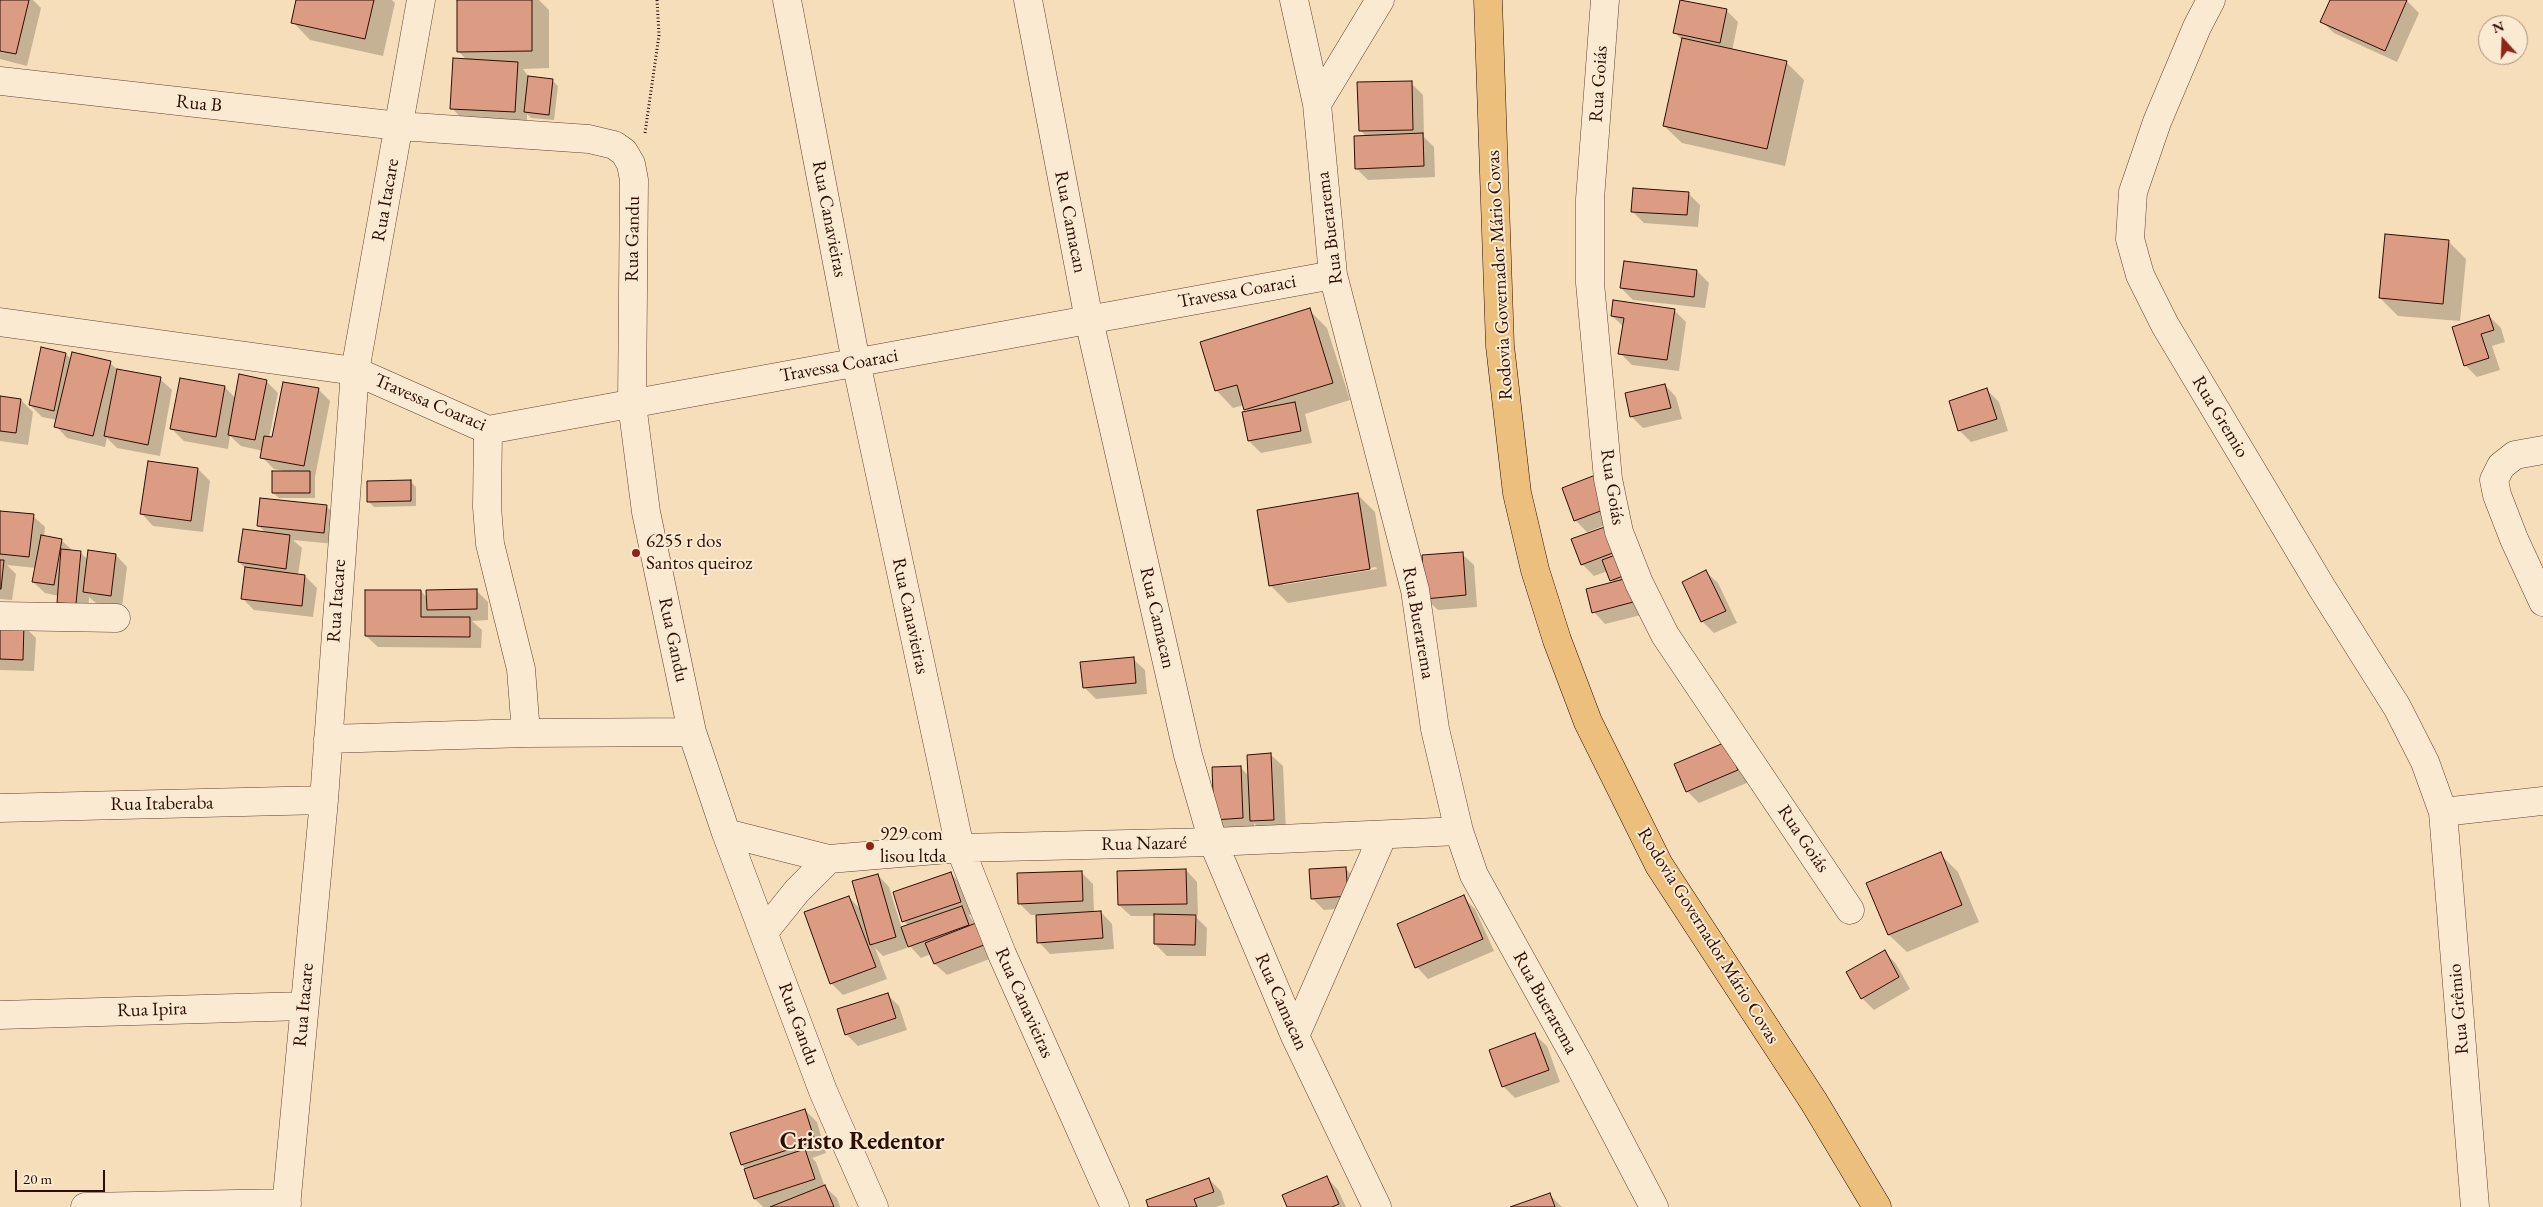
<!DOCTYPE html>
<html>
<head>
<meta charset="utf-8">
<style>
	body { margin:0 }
	#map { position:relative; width:2543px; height:1207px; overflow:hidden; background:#f7deba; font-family:"EB Garamond",serif }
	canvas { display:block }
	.north { position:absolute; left:2478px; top:15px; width:50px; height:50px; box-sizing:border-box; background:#faead2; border:1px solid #a8927f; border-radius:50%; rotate:340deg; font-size:14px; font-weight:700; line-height:20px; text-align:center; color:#2d0d02 }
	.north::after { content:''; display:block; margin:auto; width:18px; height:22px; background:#8f2418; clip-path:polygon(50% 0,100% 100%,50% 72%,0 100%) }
	.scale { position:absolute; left:15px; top:1170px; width:90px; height:22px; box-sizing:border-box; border:2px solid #2d0d02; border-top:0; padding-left:6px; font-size:15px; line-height:18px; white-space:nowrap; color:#2d0d02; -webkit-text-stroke:4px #faead2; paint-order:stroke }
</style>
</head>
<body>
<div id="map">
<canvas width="2543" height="1207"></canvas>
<div class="north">N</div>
<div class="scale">20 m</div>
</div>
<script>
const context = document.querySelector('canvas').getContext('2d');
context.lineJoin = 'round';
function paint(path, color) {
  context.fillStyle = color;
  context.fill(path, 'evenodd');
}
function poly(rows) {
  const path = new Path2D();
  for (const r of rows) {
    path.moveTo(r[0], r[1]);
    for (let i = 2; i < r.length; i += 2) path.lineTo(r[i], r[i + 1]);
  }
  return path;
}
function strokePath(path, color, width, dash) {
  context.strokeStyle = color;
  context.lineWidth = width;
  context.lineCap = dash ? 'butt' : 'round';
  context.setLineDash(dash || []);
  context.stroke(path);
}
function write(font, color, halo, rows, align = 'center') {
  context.font = font + ' "EB Garamond",serif';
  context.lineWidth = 4;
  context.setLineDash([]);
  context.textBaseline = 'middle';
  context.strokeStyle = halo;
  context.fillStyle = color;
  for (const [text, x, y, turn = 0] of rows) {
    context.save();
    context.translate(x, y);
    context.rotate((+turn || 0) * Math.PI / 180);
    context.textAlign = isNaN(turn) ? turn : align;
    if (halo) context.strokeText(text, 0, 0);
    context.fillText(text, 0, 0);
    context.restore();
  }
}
paint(poly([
	[0,0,33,0,41,8,27,66,0,59],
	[298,0,392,0,395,3,383,56,310,40,293,22],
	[458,0,539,0,549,10,549,68,523,69,529,77,552,80,558,86,554,120,531,118,527,114,527,123,463,120,452,108,467,60,458,51],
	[2332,0,2407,1,2419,13,2397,62,2334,33,2322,22],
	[1726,10,1738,22,1732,51,1786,62,1804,80,1785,166,1682,143,1664,126,1683,41,1675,33],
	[1411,83,1423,95,1424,137,1434,147,1435,177,1368,180,1356,168,1367,137,1360,130],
	[1688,193,1700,205,1698,227,1644,223,1633,212],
	[2448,241,2466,259,2460,321,2398,316,2380,298],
	[1697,271,1709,283,1705,308,1633,300,1621,288],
	[1309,310,1327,328,1350,400,1305,414,1312,443,1261,453,1249,441,1248,412,1244,405,1233,408,1216,390],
	[1674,310,1686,322,1679,371,1632,365,1620,353,1624,327,1612,316],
	[2489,316,2501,328,2505,342,2492,346,2500,370,2477,377,2465,365],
	[66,354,72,360,110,363,119,371,160,379,172,390,160,456,117,448,107,438,105,447,67,438,56,426,57,420,42,417,30,405],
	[266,381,278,393,269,438,273,439,319,390,330,401,315,477,315,498,279,498,273,493,284,471,274,469,262,457,263,451,241,446,230,436,228,449,184,441,172,429,225,387,236,399],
	[1665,385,1676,397,1682,419,1643,428,1631,416],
	[1987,390,1999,402,2008,431,1971,442,1959,430],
	[0,397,21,400,33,412,28,445,0,441],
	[149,462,198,469,210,481,203,532,153,526,142,514],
	[1598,476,1622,519,1587,532,1575,520],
	[410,481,416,487,416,506,374,507,368,501],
	[1357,494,1375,512,1387,586,1288,603,1270,585],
	[1376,567,1377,569,1283,585,1283,582],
	[326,506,338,518,335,544,293,540,302,548,298,575,305,576,317,588,313,617,254,610,242,598,246,569,239,562,266,533,258,525],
	[0,512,33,516,45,527,44,537,61,540,73,551,80,552,88,560,116,555,127,567,122,607,96,603,89,597,88,616,70,614,58,603,59,596,45,593,33,582,36,568,7,565,16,574,12,600,0,599],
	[1613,525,1649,613,1605,624,1594,612,1614,583,1608,571,1594,576,1582,564],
	[1462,554,1474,565,1477,607,1438,610,1426,599],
	[1706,572,1718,583,1737,623,1714,633,1702,621],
	[476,590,488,602,488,620,472,621,482,630,481,648,378,647,366,636,421,591,428,599],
	[0,625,24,626,36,638,34,671,0,670],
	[1133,659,1145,670,1147,694,1096,699,1084,687],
	[1726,744,1749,782,1699,803,1687,791],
	[1271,755,1283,766,1286,832,1263,832,1254,823,1254,830,1227,831,1215,819,1241,768,1249,776],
	[1940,854,1958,872,1979,922,1907,952,1889,935,1868,883],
	[1345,868,1357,880,1359,907,1324,910,1312,898],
	[1186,870,1197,882,1198,915,1194,915,1207,928,1206,956,1167,956,1155,944,1156,916,1131,916,1119,905],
	[1081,872,1093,884,1094,913,1101,912,1112,924,1114,949,1050,954,1039,942,1037,915,1031,915,1019,903],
	[951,874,963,886,972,914,969,915,995,957,947,975,935,964,931,954,921,958,906,942,907,948,883,956,875,948,887,979,843,995,831,983,849,897,861,910,878,875,889,887,902,929,909,926,904,921],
	[1463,897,1475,909,1494,951,1428,979,1417,967,1398,924],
	[1885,952,1896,964,1910,989,1874,1010,1862,998],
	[887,994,899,1006,907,1030,858,1046,846,1034],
	[1535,1035,1547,1046,1560,1082,1515,1098,1504,1087,1491,1051],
	[805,1110,817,1122,826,1153,812,1158,816,1162,825,1187,837,1198,840,1207,763,1207,755,1199,747,1170,742,1165],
	[1327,1178,1338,1190,1346,1207,1288,1207],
	[1209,1179,1221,1191,1225,1204,1216,1207,1150,1207],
	[1550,1195,1562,1207,1514,1207]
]), '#0003');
const building = poly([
	[0,0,29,0,16,54,0,51,0,0],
	[296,0,374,0,365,39,291,23,296,0],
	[457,0,532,0,532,51,457,52,457,0],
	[1680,0,1727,9,1720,43,1673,33,1680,0],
	[2330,0,2407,0,2385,51,2320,22,2330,0],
	[1682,38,1787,61,1767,149,1663,126,1682,38],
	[453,58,518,62,515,112,450,109,453,58],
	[528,76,553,79,549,115,524,112,528,76],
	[1412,81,1413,130,1359,131,1357,82,1412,81],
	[1423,133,1424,166,1355,169,1354,136,1423,133],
	[1633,188,1689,192,1687,215,1631,212,1633,188],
	[2385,234,2449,240,2443,304,2379,298,2385,234],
	[1624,261,1697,270,1694,297,1620,288,1624,261],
	[1613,300,1675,309,1667,360,1618,354,1624,318,1611,316,1613,300],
	[1310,308,1333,383,1244,410,1237,385,1215,391,1200,342,1310,308],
	[2489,315,2494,330,2481,334,2489,358,2464,366,2452,327,2489,315],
	[41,347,66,353,54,411,29,405,41,347],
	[72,352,111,361,93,436,54,427,72,352],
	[117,369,161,377,148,445,104,436,117,369],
	[239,374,267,380,255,440,228,435,239,374],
	[180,378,225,386,216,437,170,429,180,378],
	[283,382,319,388,304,466,260,458,264,436,272,437,283,382],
	[1665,384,1671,408,1630,417,1625,393,1665,384],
	[1987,388,1997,419,1958,431,1949,401,1987,388],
	[0,396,21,399,16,433,0,431,0,396],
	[1295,402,1301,431,1248,441,1242,412,1295,402],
	[148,461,198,468,191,521,140,514,148,461],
	[272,471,310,471,310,493,272,493,272,471],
	[1598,474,1611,507,1574,521,1562,488,1598,474],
	[411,480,411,501,367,502,367,481,411,480],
	[1358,493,1370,569,1269,586,1257,510,1358,493],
	[260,498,327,505,324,533,257,526,260,498],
	[0,511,34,514,29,557,0,554,0,511],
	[1613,524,1623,549,1581,565,1571,539,1613,524],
	[243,529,290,535,286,569,238,562,243,529],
	[41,535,62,539,54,585,32,582,41,535],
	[61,549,81,551,76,604,57,603,61,549],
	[88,550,116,554,111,596,83,592,88,550],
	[1463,552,1466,595,1425,599,1422,555,1463,552],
	[1623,552,1631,573,1610,581,1602,560,1623,552],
	[0,560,4,560,1,589,0,589,0,560],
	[245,567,305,575,302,606,241,599,245,567],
	[1706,570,1726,611,1701,622,1682,582,1706,570],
	[1632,577,1637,601,1592,613,1586,589,1632,577],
	[477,589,477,609,427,610,426,590,477,589],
	[365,590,421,590,421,617,470,617,470,637,365,636,365,590],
	[0,624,24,624,23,660,0,659,0,624],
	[1134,657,1136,683,1083,688,1080,662,1134,657],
	[1726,742,1738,770,1686,792,1674,764,1726,742],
	[1271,753,1274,820,1250,821,1247,755,1271,753],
	[1241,766,1243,818,1214,820,1212,767,1241,766],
	[1941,852,1962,905,1888,935,1866,883,1941,852],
	[1346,867,1348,896,1311,899,1309,869,1346,867],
	[1186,869,1187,904,1118,905,1117,871,1186,869],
	[1082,871,1083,901,1018,904,1017,873,1082,871],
	[951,872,961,902,902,922,893,892,951,872],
	[878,874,896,937,870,945,852,881,878,874],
	[1464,895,1483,939,1415,968,1397,924,1464,895],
	[849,896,876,967,830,984,804,912,849,896],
	[962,906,969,925,908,947,901,927,962,906],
	[1101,911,1103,938,1037,943,1036,915,1101,911],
	[1154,914,1196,915,1195,945,1154,944,1154,914],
	[976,923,984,945,934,964,925,943,976,923],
	[1885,950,1899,977,1861,999,1846,972,1885,950],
	[888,993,896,1018,845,1035,837,1009,888,993],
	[1535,1033,1549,1070,1502,1087,1489,1050,1535,1033],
	[805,1109,815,1141,741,1165,730,1133,805,1109],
	[805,1149,815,1179,754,1199,744,1169,805,1149],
	[1327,1176,1339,1204,1332,1207,1287,1207,1282,1195,1327,1176],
	[1209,1178,1214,1192,1194,1199,1197,1207,1148,1207,1146,1200,1209,1178],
	[825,1185,834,1207,770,1207,825,1185],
	[1550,1193,1555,1207,1510,1207,1550,1193]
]);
paint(building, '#dc9b83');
strokePath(building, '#2d0d02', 1);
const street = poly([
	[787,0,856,362,960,848,1002,954,1115,1207],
	[1028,0,1089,320,1188,755,1213,842,1295,1036,1377,1207],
	[1294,0,1317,104,1333,275,1415,590,1435,729,1459,831,1474,875,1578,1062,1654,1207],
	[1605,0,1590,199,1590,283,1608,479,1619,532,1639,583,1665,635,1850,910],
	[2211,0,2197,27,2157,122,2133,192,2130,239,2140,275,2165,325,2322,588,2397,707,2425,762,2443,812,2475,1207],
	[0,81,399,126,589,139,614,145,624,152,631,164,634,180,632,404,646,512,692,732,726,833,823,1091,874,1207],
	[1317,104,1380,0],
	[0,322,355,371,488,430,1333,275],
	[488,430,487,507,490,544,521,669,526,733],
	[2543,450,2515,455,2501,466,2494,480,2497,495,2514,539,2543,602],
	[0,616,116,618],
	[328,739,526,733,692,732],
	[0,808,324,800],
	[2443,812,2543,801],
	[726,833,829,859,960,848,1213,842,1459,831],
	[764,932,797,891,829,859],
	[0,1015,304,1006],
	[1295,1036,1383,835],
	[85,1207,287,1203],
	[286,1207,324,800,355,371,421,0]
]);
const highway = poly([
	[1488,0,1500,346,1517,493,1535,570,1557,640,1588,722,1659,865,1814,1102,1877,1207]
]);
strokePath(street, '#604130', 29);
strokePath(highway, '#2d0d02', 29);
strokePath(poly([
	[645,133,659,35,657,0]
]), '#2d0d02', 3, [1, 2.5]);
strokePath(street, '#faead2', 28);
strokePath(highway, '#ecbf7d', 28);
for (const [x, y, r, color] of [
	[636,553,5,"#8f2418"],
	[870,846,5,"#8f2418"]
]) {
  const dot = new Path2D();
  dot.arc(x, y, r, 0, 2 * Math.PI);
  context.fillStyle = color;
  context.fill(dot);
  strokePath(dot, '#faead2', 2);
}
write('19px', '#2d0d02', '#faead2', [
	["Rua Goiás",1599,84,-86],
	["Rua B",199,104,6],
	["Rua Itacare",386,200,-80],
	["Rua Canavieiras",829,219,79],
	["Rua Camacan",1070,222,79],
	["Rua Buerarema",1330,228,-97],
	["Rua Gandu",633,239,-89],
	["Rodovia Governador Mário Covas",1500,275,-93],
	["Travessa Coaraci",1237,292,-10],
	["Travessa Coaraci",839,366,-10],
	["Travessa Coaraci",430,403,23],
	["Rua Gremio",2220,417,59],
	["Rua Goiás",1612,487,81],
	["Rua Itacare",337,601,-86],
	["Rua Canavieiras",910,616,78],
	["Rua Camacan",1157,618,77],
	["Rua Buerarema",1418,623,80],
	["Rua Gandu",673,640,78],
	["Rua Itaberaba",162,804,-1],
	["Rua Goiás",1803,839,56],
	["Rua Nazaré",1144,844,-1],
	["Rodovia Governador Mário Covas",1708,936,58],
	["Rua Camacan",1281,1002,66],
	["Rua Canavieiras",1024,1003,66],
	["Rua Buerarema",1545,1003,61],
	["Rua Itacare",304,1005,-85],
	["Rua Grêmio",2459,1009,-95],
	["Rua Ipira",152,1010,-2],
	["Rua Gandu",798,1024,70]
]);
write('19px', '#2d0d02', '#faead2', [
	["6255 r dos",646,542],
	["Santos queiroz",646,564],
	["929 com",880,835],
	["lisou ltda",880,857]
], 'left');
write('bold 24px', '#2d0d02', '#faead2', [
	["Cristo Redentor",862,1142]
]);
</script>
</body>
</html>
